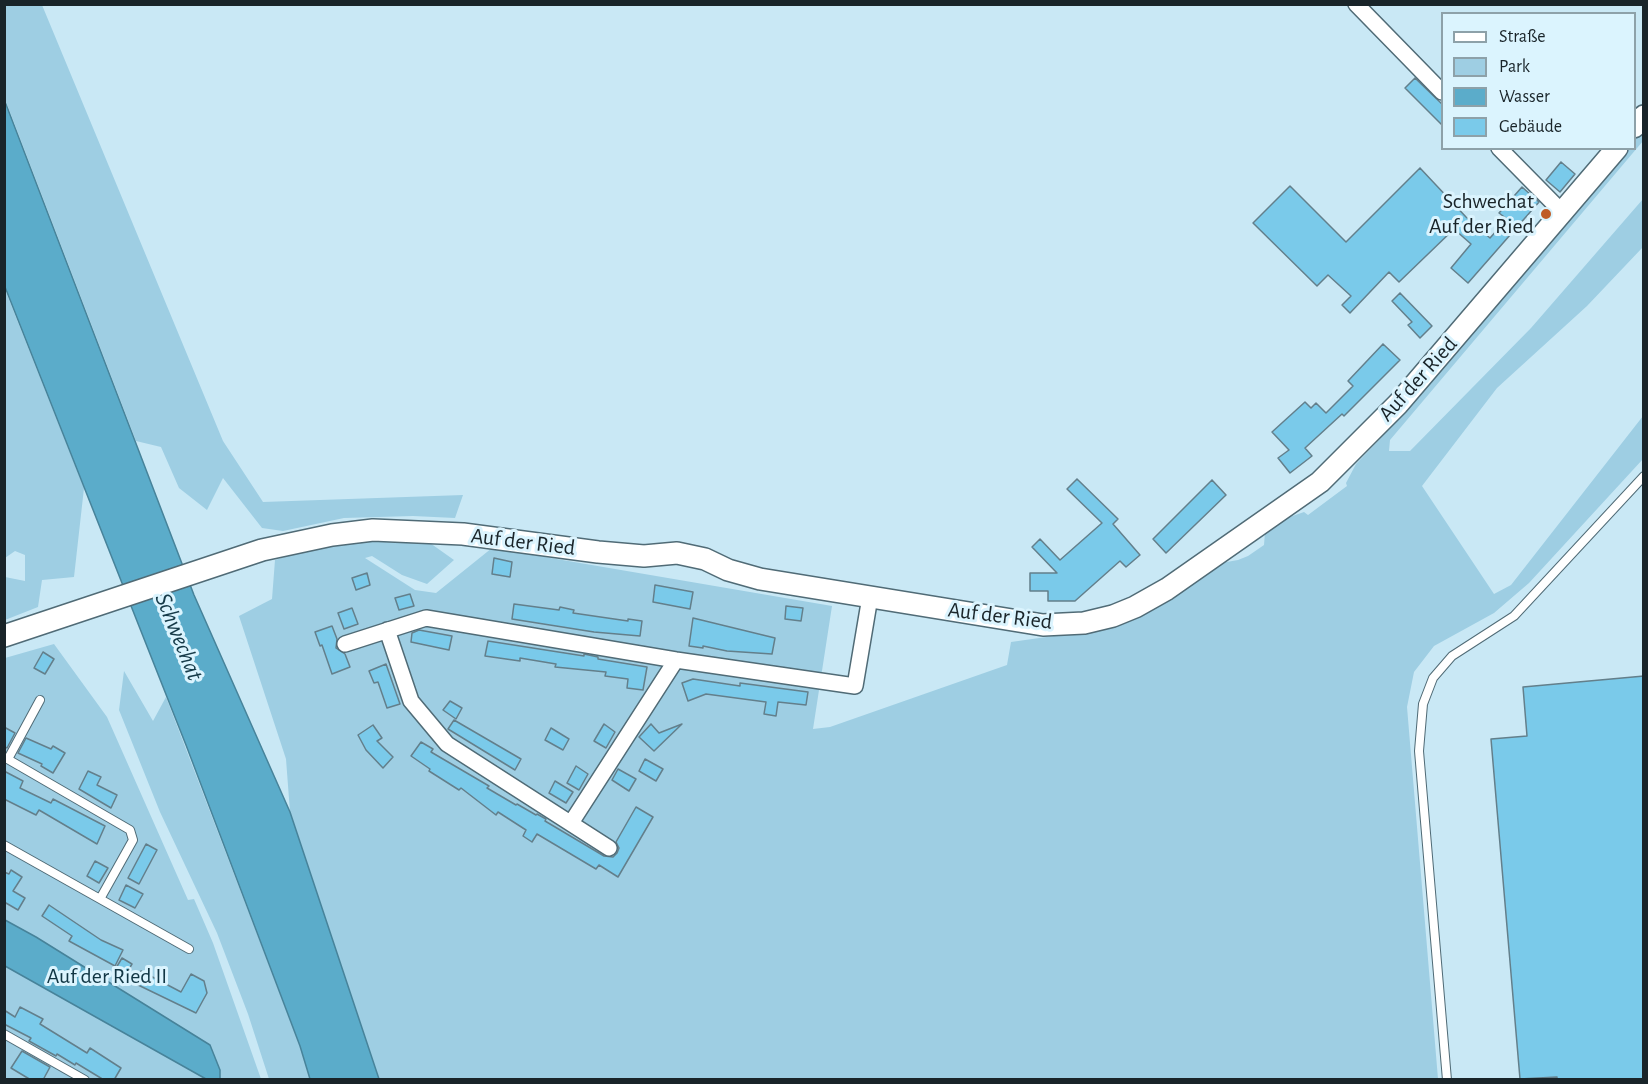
<!DOCTYPE html>
<html>
<head>
<meta charset="utf-8">
<style>
	body { margin:0 }
	#map { position:relative; width:1648px; height:1084px; overflow:hidden; background:#c9e8f5; font-family:"Alegreya Sans",sans-serif }
	canvas { display:block }
	.frame { position:absolute; inset:0; border:6px solid #192429; pointer-events:none }
	.legend { position:absolute; left:1441px; top:12px; width:195px; height:138px; box-sizing:border-box; background:#dbf4fe; border:2px solid #8da1a9; margin:0; padding:8px 10px; list-style:none; font-size:18px; color:#192429 }
	.legend li { display:flex; align-items:center; gap:12px; height:30px }
	.legend b { width:30px; border:2px solid #8da1a9 }
</style>
</head>
<body>
<div id="map">
<canvas width="1648" height="1084"></canvas>
<div class="frame"></div>
<ul class="legend">
<li><b style="height:8px;background:#fff"></b>Straße</li>
<li><b style="height:16px;background:#9ecee3"></b>Park</li>
<li><b style="height:16px;background:#5bacca"></b>Wasser</li>
<li><b style="height:16px;background:#7acaea"></b>Gebäude</li>
</ul>
</div>
<script>
const context = document.querySelector('canvas').getContext('2d');
context.lineJoin = 'round';
function paint(path, color) {
  context.fillStyle = color;
  context.fill(path, 'evenodd');
}
function poly(rows) {
  const path = new Path2D();
  for (const r of rows) {
    path.moveTo(r[0], r[1]);
    for (let i = 2; i < r.length; i += 2) path.lineTo(r[i], r[i + 1]);
  }
  return path;
}
function strokePath(path, color, width, dash) {
  context.strokeStyle = color;
  context.lineWidth = width;
  context.lineCap = dash ? 'butt' : 'round';
  context.setLineDash(dash || []);
  context.stroke(path);
}
function write(font, color, halo, rows, align = 'center') {
  context.font = font + ' "Alegreya Sans",sans-serif';
  context.lineWidth = 6;
  context.setLineDash([]);
  context.textBaseline = 'middle';
  context.strokeStyle = halo;
  context.fillStyle = color;
  for (const [text, x, y, turn = 0] of rows) {
    context.save();
    context.translate(x, y);
    context.rotate((+turn || 0) * Math.PI / 180);
    context.textAlign = isNaN(turn) ? turn : align;
    if (halo) context.strokeText(text, 0, 0);
    context.fillText(text, 0, 0);
    context.restore();
  }
}
paint(poly([
	[5,4,42,5,223,441,263,502,463,495,455,518,413,516,344,518,283,531,262,528,223,478,207,510,179,488,161,447,136,441,5,99],
	[1643,128,1643,141,1390,440,1389,451,1410,451,1531,328,1643,199,1643,247,1587,306,1497,388,1422,486,1494,594,1511,585,1643,416,1643,459,1529,583,1494,613,1434,646,1414,672,1407,707,1438,1079,379,1079,290,812,286,759,239,616,272,599,275,560,318,546,372,540,430,543,454,560,427,584,402,575,372,556,365,558,415,590,436,593,492,548,832,606,813,729,830,727,1007,665,1011,642,1082,632,1221,563,1238,560,1248,556,1264,545,1265,532,1284,519,1304,512,1308,515,1347,486,1346,483,1356,464,1380,439,1626,149,1634,148,1635,138],
	[4,287,84,488,74,577,42,580,38,607,5,620,5,577,25,581,25,555,15,551,5,558],
	[54,644,107,717,188,900,194,899,213,943,261,1079,5,1080,5,658],
	[124,671,153,721,166,697,300,1046,310,1079,269,1079,248,1014,217,933,160,812,119,710]
]), '#9ecee3');
const water = poly([
	[4,99,194,595,290,812,379,1079,310,1079,300,1046,186,745,5,287,4,99],
	[5,920,36,937,210,1045,220,1070,220,1079,206,1079,5,966,5,920]
]);
paint(water, '#5bacca');
strokePath(water, '#47839a', 1.5);
const building = poly([
	[1415,78,1443,105,1443,126,1405,88,1415,78],
	[1561,162,1575,174,1560,192,1546,180,1561,162],
	[1420,168,1466,217,1490,238,1507,219,1499,213,1522,187,1539,202,1468,283,1451,268,1471,244,1454,229,1399,282,1389,272,1350,313,1342,305,1351,296,1328,275,1317,286,1253,223,1290,186,1346,242,1420,168],
	[1400,293,1432,326,1420,338,1408,325,1412,322,1392,301,1400,293],
	[1383,344,1400,360,1344,416,1342,414,1305,448,1312,456,1290,473,1278,458,1289,450,1272,432,1305,402,1311,408,1316,403,1326,413,1353,386,1348,381,1383,344],
	[1077,479,1118,519,1113,524,1140,555,1126,567,1120,561,1075,601,1048,601,1048,591,1030,591,1030,573,1057,573,1032,547,1040,539,1060,560,1102,523,1067,489,1077,479],
	[1212,480,1226,495,1166,553,1153,539,1212,480],
	[494,558,512,562,510,577,492,574,494,558],
	[367,573,370,585,356,590,352,578,367,573],
	[655,585,693,592,690,609,653,602,655,585],
	[410,594,414,606,399,610,395,598,410,594],
	[514,604,559,610,560,607,574,610,573,613,628,621,628,619,642,621,640,636,594,632,512,619,514,604],
	[786,606,803,608,801,621,785,619,786,606],
	[352,608,358,624,344,629,338,613,352,608],
	[693,618,775,638,772,654,727,651,703,646,703,648,689,646,693,618],
	[332,626,337,639,336,648,345,654,350,667,332,674,322,645,320,646,315,632,332,626],
	[419,630,452,636,449,650,411,642,412,633,419,630],
	[488,641,584,656,584,654,598,657,598,659,647,667,643,690,627,688,628,679,605,676,606,672,555,667,556,664,520,658,520,661,485,656,488,641],
	[43,652,54,659,45,674,34,668,43,652],
	[386,664,400,704,387,708,378,682,374,683,369,671,386,664],
	[1644,676,1644,1080,1557,1080,1557,1077,1520,1079,1491,739,1527,736,1523,687,1644,676],
	[693,679,740,686,740,683,808,692,806,705,778,702,776,716,764,714,766,702,706,694,688,701,682,683,693,679],
	[450,701,462,708,456,719,443,710,450,701],
	[454,720,521,759,515,770,448,729,454,720],
	[604,724,615,732,606,748,594,741,604,724],
	[651,724,659,733,682,724,654,751,639,737,651,724],
	[373,725,382,738,377,741,393,757,383,768,366,750,358,735,373,725],
	[4,727,15,733,7,748,4,746,4,727],
	[551,728,569,739,563,750,545,740,551,728],
	[26,738,51,749,53,746,65,753,53,773,41,766,42,764,18,753,26,738],
	[421,742,433,749,431,752,489,786,487,788,516,805,517,804,536,815,537,814,546,819,545,821,604,856,613,857,617,853,619,848,616,842,636,807,653,817,618,877,599,865,596,869,537,834,532,842,523,836,526,830,498,812,496,815,461,788,459,790,429,771,430,769,411,756,421,742],
	[645,759,663,769,656,781,639,771,645,759],
	[576,766,588,774,579,790,567,783,576,766],
	[618,769,636,779,629,791,612,780,618,769],
	[4,771,23,781,20,788,51,803,53,799,105,826,97,844,39,810,36,815,4,799,4,771],
	[88,771,101,777,97,785,117,795,111,808,79,789,88,771],
	[555,781,573,792,566,803,549,793,555,781],
	[146,844,157,850,139,884,128,878,146,844],
	[95,861,108,868,99,883,87,876,95,861],
	[11,870,22,877,13,891,25,898,18,910,6,903,4,906,4,872,9,874,11,870],
	[126,885,143,894,135,908,119,900,126,885],
	[49,905,101,940,123,950,115,966,69,941,72,936,42,916,49,905],
	[122,958,132,964,126,974,116,968,122,958],
	[141,971,181,992,191,974,204,981,207,993,196,1013,134,983,141,971],
	[20,1007,43,1019,40,1024,87,1053,90,1048,121,1068,114,1080,104,1080,76,1063,75,1065,57,1054,56,1056,29,1041,31,1038,4,1024,4,1010,15,1017,20,1007],
	[22,1051,50,1067,43,1080,31,1080,11,1068,22,1051]
]);
paint(building, '#7acaea');
strokePath(building, '#637f8b', 1.5);
const service = poly([
	[4,757,130,830,133,840,100,899],
	[8,759,40,700],
	[4,845,189,949],
	[4,1034,85,1080],
	[1447,1080,1419,751,1423,704,1433,678,1452,656,1514,616,1644,476]
]);
const minor = poly([
	[1356,4,1442,92],
	[1499,148,1563,213],
	[387,630,411,701,447,744,609,848],
	[345,644,426,618,676,660,855,686,870,597],
	[571,823,676,660]
]);
const secondary = poly([
	[1634,127,1644,116],
	[4,636,262,550,332,535,373,530,463,534,598,552,644,556,677,553,705,559,728,570,760,579,1043,625,1084,623,1113,616,1135,607,1167,589,1320,482,1398,404,1617,148]
]);
strokePath(service, '#506b76', 10);
strokePath(minor, '#506b76', 18);
strokePath(secondary, '#506b76', 24);
strokePath(service, '#fff', 8);
strokePath(minor, '#fff', 15);
strokePath(secondary, '#fff', 21);
for (const [x, y, r, color] of [
	[1546,214,6,"#bf5b26"]
]) {
  const dot = new Path2D();
  dot.arc(x, y, r, 0, 2 * Math.PI);
  context.fillStyle = color;
  context.fill(dot);
  strokePath(dot, '#dbf4fe', 2);
}
write('22px', '#192429', '#dbf4fe', [
	["Schwechat",1534,201],
	["Auf der Ried",1534,226]
], 'right');
write('22px', '#192429', '#dbf4fe', [
	["Auf der Ried",1418,379,-48],
	["Auf der Ried",523,542,7],
	["Auf der Ried",1000,616,7]
]);
write('22px', '#113644', '#dbf4fe', [
	["Auf der Ried II",107,976]
]);
write('italic 24px', '#153a48', '#dbf4fe', [
	["Schwechat",179,637,68]
]);
</script>
</body>
</html>
